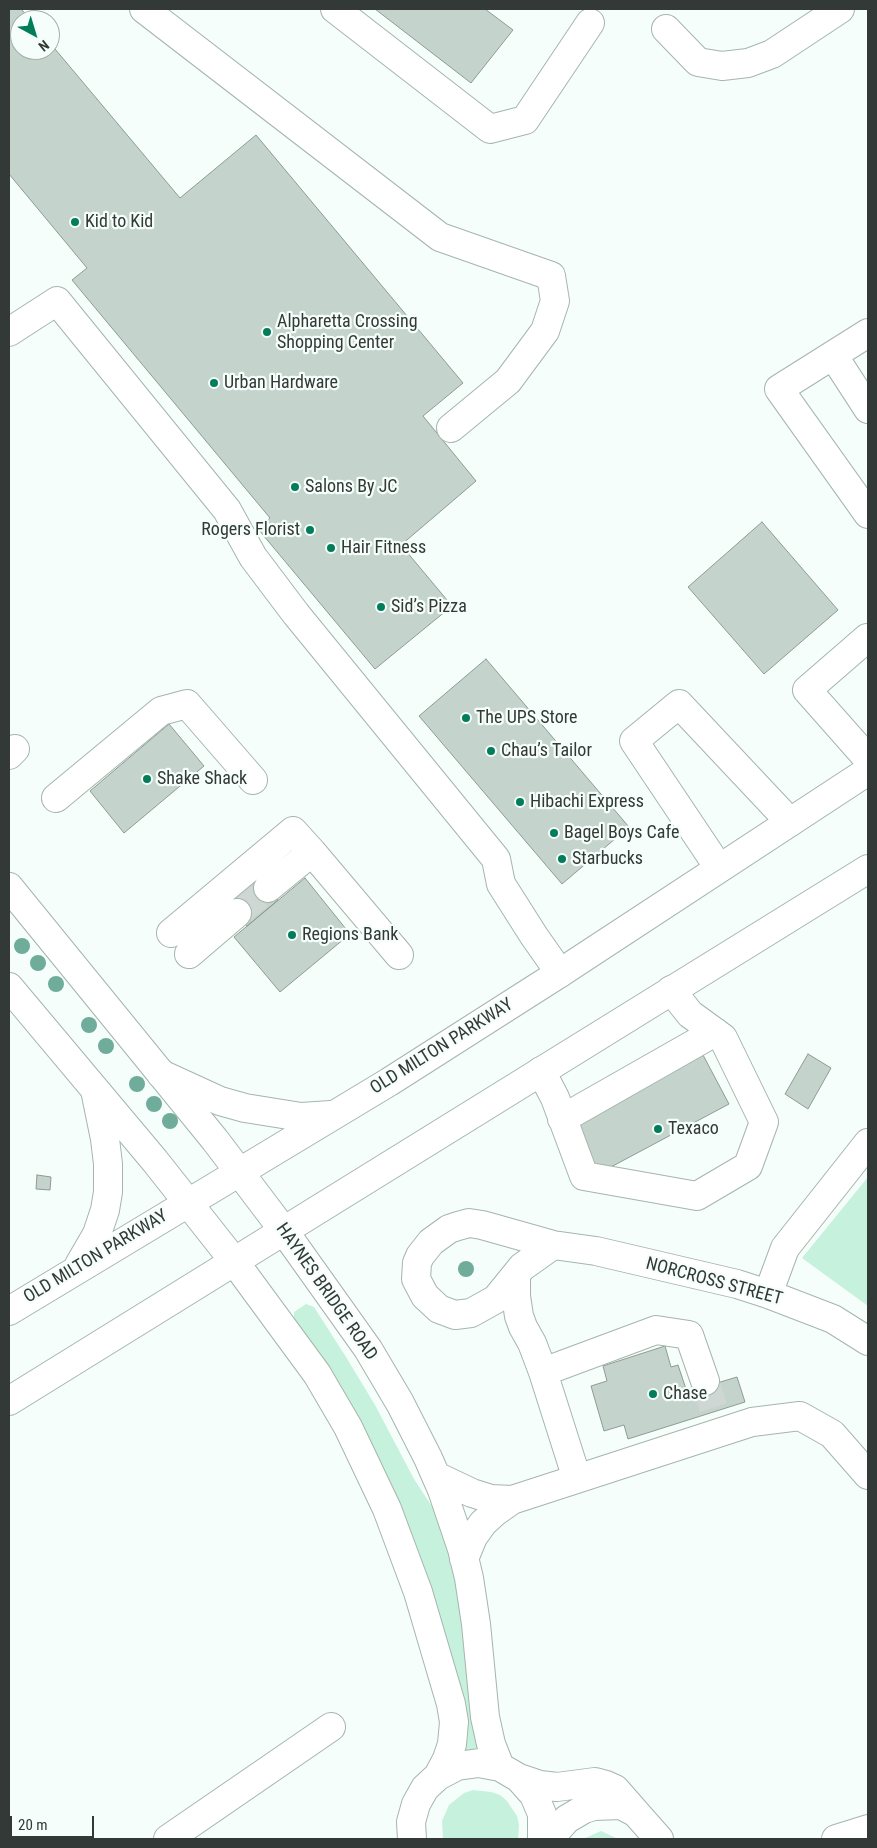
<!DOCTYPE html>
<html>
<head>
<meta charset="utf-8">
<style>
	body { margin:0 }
	#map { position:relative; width:877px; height:1848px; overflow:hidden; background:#f5fefa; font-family:"Roboto Condensed",sans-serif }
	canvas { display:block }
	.frame { position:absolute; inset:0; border:10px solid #333936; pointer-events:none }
	.north { position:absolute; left:10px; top:10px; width:50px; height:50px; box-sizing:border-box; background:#f5fefa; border:1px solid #a7afac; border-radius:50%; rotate:141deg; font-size:14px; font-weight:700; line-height:20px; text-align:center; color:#333936 }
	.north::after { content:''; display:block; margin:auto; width:18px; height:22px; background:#027c5a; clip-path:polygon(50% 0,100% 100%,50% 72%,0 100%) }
	.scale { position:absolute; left:10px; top:1816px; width:84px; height:22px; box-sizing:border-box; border:2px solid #333936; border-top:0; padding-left:6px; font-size:15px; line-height:18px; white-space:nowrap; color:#333936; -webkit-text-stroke:4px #f5fefa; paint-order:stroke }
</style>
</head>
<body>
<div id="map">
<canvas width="877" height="1848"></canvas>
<div class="frame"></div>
<div class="north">N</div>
<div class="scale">20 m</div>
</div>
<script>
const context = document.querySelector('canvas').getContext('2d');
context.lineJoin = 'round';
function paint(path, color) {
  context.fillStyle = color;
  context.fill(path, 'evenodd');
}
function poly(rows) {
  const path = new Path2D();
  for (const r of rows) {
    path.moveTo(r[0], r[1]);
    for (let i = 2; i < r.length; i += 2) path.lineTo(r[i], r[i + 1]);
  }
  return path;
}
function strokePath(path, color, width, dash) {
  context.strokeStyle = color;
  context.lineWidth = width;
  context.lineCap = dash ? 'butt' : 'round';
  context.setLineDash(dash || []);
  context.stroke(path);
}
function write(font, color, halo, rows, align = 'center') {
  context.font = font + ' "Roboto Condensed",sans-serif';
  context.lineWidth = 4.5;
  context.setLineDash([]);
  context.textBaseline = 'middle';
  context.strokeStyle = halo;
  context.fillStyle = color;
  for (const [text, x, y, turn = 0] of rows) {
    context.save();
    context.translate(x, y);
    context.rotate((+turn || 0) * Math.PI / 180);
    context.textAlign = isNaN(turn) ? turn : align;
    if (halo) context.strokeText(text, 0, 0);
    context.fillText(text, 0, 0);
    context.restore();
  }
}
paint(poly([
	[868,1177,868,1306,802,1258],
	[306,1304,314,1307,346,1357,375,1405,414,1479,442,1522,462,1584,481,1743,477,1748,466,1751,466,1712,294,1322,294,1312],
	[473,1790,491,1792,500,1795,507,1801,517,1816,519,1825,518,1839,443,1839,442,1821,449,1805,464,1793],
	[601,1831,618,1839,583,1839]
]), '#c6f1dd');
const building = poly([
	[9,9,21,9,31,20,20,20,20,50,50,50,50,43,180,198,256,135,463,383,423,416,476,481,401,545,452,606,375,669,258,529,270,518,72,280,87,268,9,174,9,9],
	[375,9,485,9,513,30,471,83,375,9],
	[762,522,838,610,764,674,688,587,762,522],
	[486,659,629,827,562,884,419,716,486,659],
	[169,724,204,766,124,833,90,791,169,724],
	[255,872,278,900,247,926,224,898,255,872],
	[305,878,350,934,280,992,234,937,305,878],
	[808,1054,831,1068,808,1109,785,1094,808,1054],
	[703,1055,729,1104,594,1176,567,1127,703,1055],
	[37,1175,51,1177,50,1190,36,1189,37,1175],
	[665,1346,671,1367,678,1365,687,1392,737,1377,745,1402,628,1439,624,1425,604,1431,591,1386,607,1381,603,1366,665,1346]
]);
paint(building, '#c4d3cc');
strokePath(building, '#8d9b94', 1);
strokePath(poly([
	[237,913,268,888],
	[705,1381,716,1416]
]), '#ced7d3', 28, [28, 14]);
const minor = poly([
	[144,9,440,237,551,276,555,301,545,331,508,381,451,428],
	[335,9,490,129,525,120,590,23],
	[666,29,698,62,722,66,748,63,772,54,840,9],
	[9,332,57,301,227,510,253,557,296,614,496,859,501,884,534,936,560,973],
	[868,333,779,389,868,514],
	[833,355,868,409],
	[867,638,807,690,868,759],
	[9,755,15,749],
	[56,798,161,711,187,704,253,780],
	[719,868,634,741,679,704,790,822],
	[268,888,312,852,399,955],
	[171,933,293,831,312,852],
	[189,954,237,913],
	[541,1071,555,1098,584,1176,697,1196,748,1166,764,1122,723,1038,690,1014,671,990],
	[562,1119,715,1032],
	[284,1231,368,1349,400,1403,428,1458,442,1490,462,1549,469,1578,476,1624,485,1717,491,1744,500,1767],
	[553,1245,522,1267,496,1299,471,1313,455,1315,439,1309,425,1296,416,1279,417,1263,420,1256,431,1242,449,1229,458,1226,469,1223,482,1225,553,1245,596,1251,737,1284,768,1294,833,1319,868,1341],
	[234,1261,317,1374,348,1427,387,1509,418,1592,451,1704,454,1722,452,1744,447,1759,438,1776,425,1788,416,1804,411,1822,412,1839],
	[516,1275,516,1296,519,1316,523,1327,532,1343,543,1372,577,1479],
	[768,1294,785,1248,868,1143],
	[543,1372,656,1330,689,1335,705,1381],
	[436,1476,472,1493,491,1499,512,1500],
	[464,1559,473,1537,483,1523,495,1512,512,1500,752,1422,800,1416,832,1434,868,1475],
	[438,1776,457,1766,479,1763,500,1767,519,1778,534,1795,542,1814,542,1839],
	[519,1778,540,1785,557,1787,595,1782,606,1785,615,1789,636,1813,621,1805,594,1806,584,1809,567,1819,549,1839],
	[636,1813,659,1839],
	[168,1839,331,1727],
	[836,1839,868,1829]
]);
const major = poly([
	[9,887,215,1140,284,1231],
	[9,987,155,1161,234,1261]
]);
const highway = poly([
	[161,1074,220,1101,245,1108,301,1117,331,1115],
	[79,1265,97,1234,105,1210,108,1192,108,1164,105,1139,95,1090],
	[9,1311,389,1082,560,973,868,771],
	[9,1401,868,869]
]);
strokePath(minor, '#a6b5ae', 30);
strokePath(major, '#a6b5ae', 30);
strokePath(highway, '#a6b5ae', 30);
strokePath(minor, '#fff', 28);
strokePath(major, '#fff', 28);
strokePath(highway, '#fff', 28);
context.fillStyle = '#70ac9a';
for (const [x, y] of [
	[22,946],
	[38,963],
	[56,984],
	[89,1025],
	[106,1046],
	[137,1084],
	[154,1104],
	[170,1121],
	[466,1269]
]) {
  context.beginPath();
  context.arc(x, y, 8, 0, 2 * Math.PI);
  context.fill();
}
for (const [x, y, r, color] of [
	[75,222,5,"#027c5a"],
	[267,332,5,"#027c5a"],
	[214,383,5,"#027c5a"],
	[295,487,5,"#027c5a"],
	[310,530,5,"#027c5a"],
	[331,548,5,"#027c5a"],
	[381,607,5,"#027c5a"],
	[466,718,5,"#027c5a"],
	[491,751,5,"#027c5a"],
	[147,779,5,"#027c5a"],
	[520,802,5,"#027c5a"],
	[554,833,5,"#027c5a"],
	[562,859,5,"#027c5a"],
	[292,935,5,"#027c5a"],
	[658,1129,5,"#027c5a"],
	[653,1394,5,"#027c5a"]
]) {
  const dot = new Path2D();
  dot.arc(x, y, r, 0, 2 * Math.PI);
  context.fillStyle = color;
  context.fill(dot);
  strokePath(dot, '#f5fefa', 2);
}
write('18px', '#333936', '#f5fefa', [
	["Kid to Kid",85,222],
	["Alpharetta Crossing",277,322],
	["Shopping Center",277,343],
	["Urban Hardware",224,383],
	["Salons By JC",305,487],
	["Rogers Florist",300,530,"right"],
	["Hair Fitness",341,548],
	["Sid’s Pizza",391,607],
	["The UPS Store",476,718],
	["Chau’s Tailor",501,751],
	["Shake Shack",157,779],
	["Hibachi Express",530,802],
	["Bagel Boys Cafe",564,833],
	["Starbucks",572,859],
	["Regions Bank",302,935],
	["Texaco",668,1129],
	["Chase",663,1394]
], 'left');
write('18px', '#333936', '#f5fefa', [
	["OLD MILTON PARKWAY",442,1047,-32],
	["OLD MILTON PARKWAY",96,1257,-31],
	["NORCROSS STREET",714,1282,15],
	["HAYNES BRIDGE ROAD",326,1292,55]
]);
</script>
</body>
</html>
